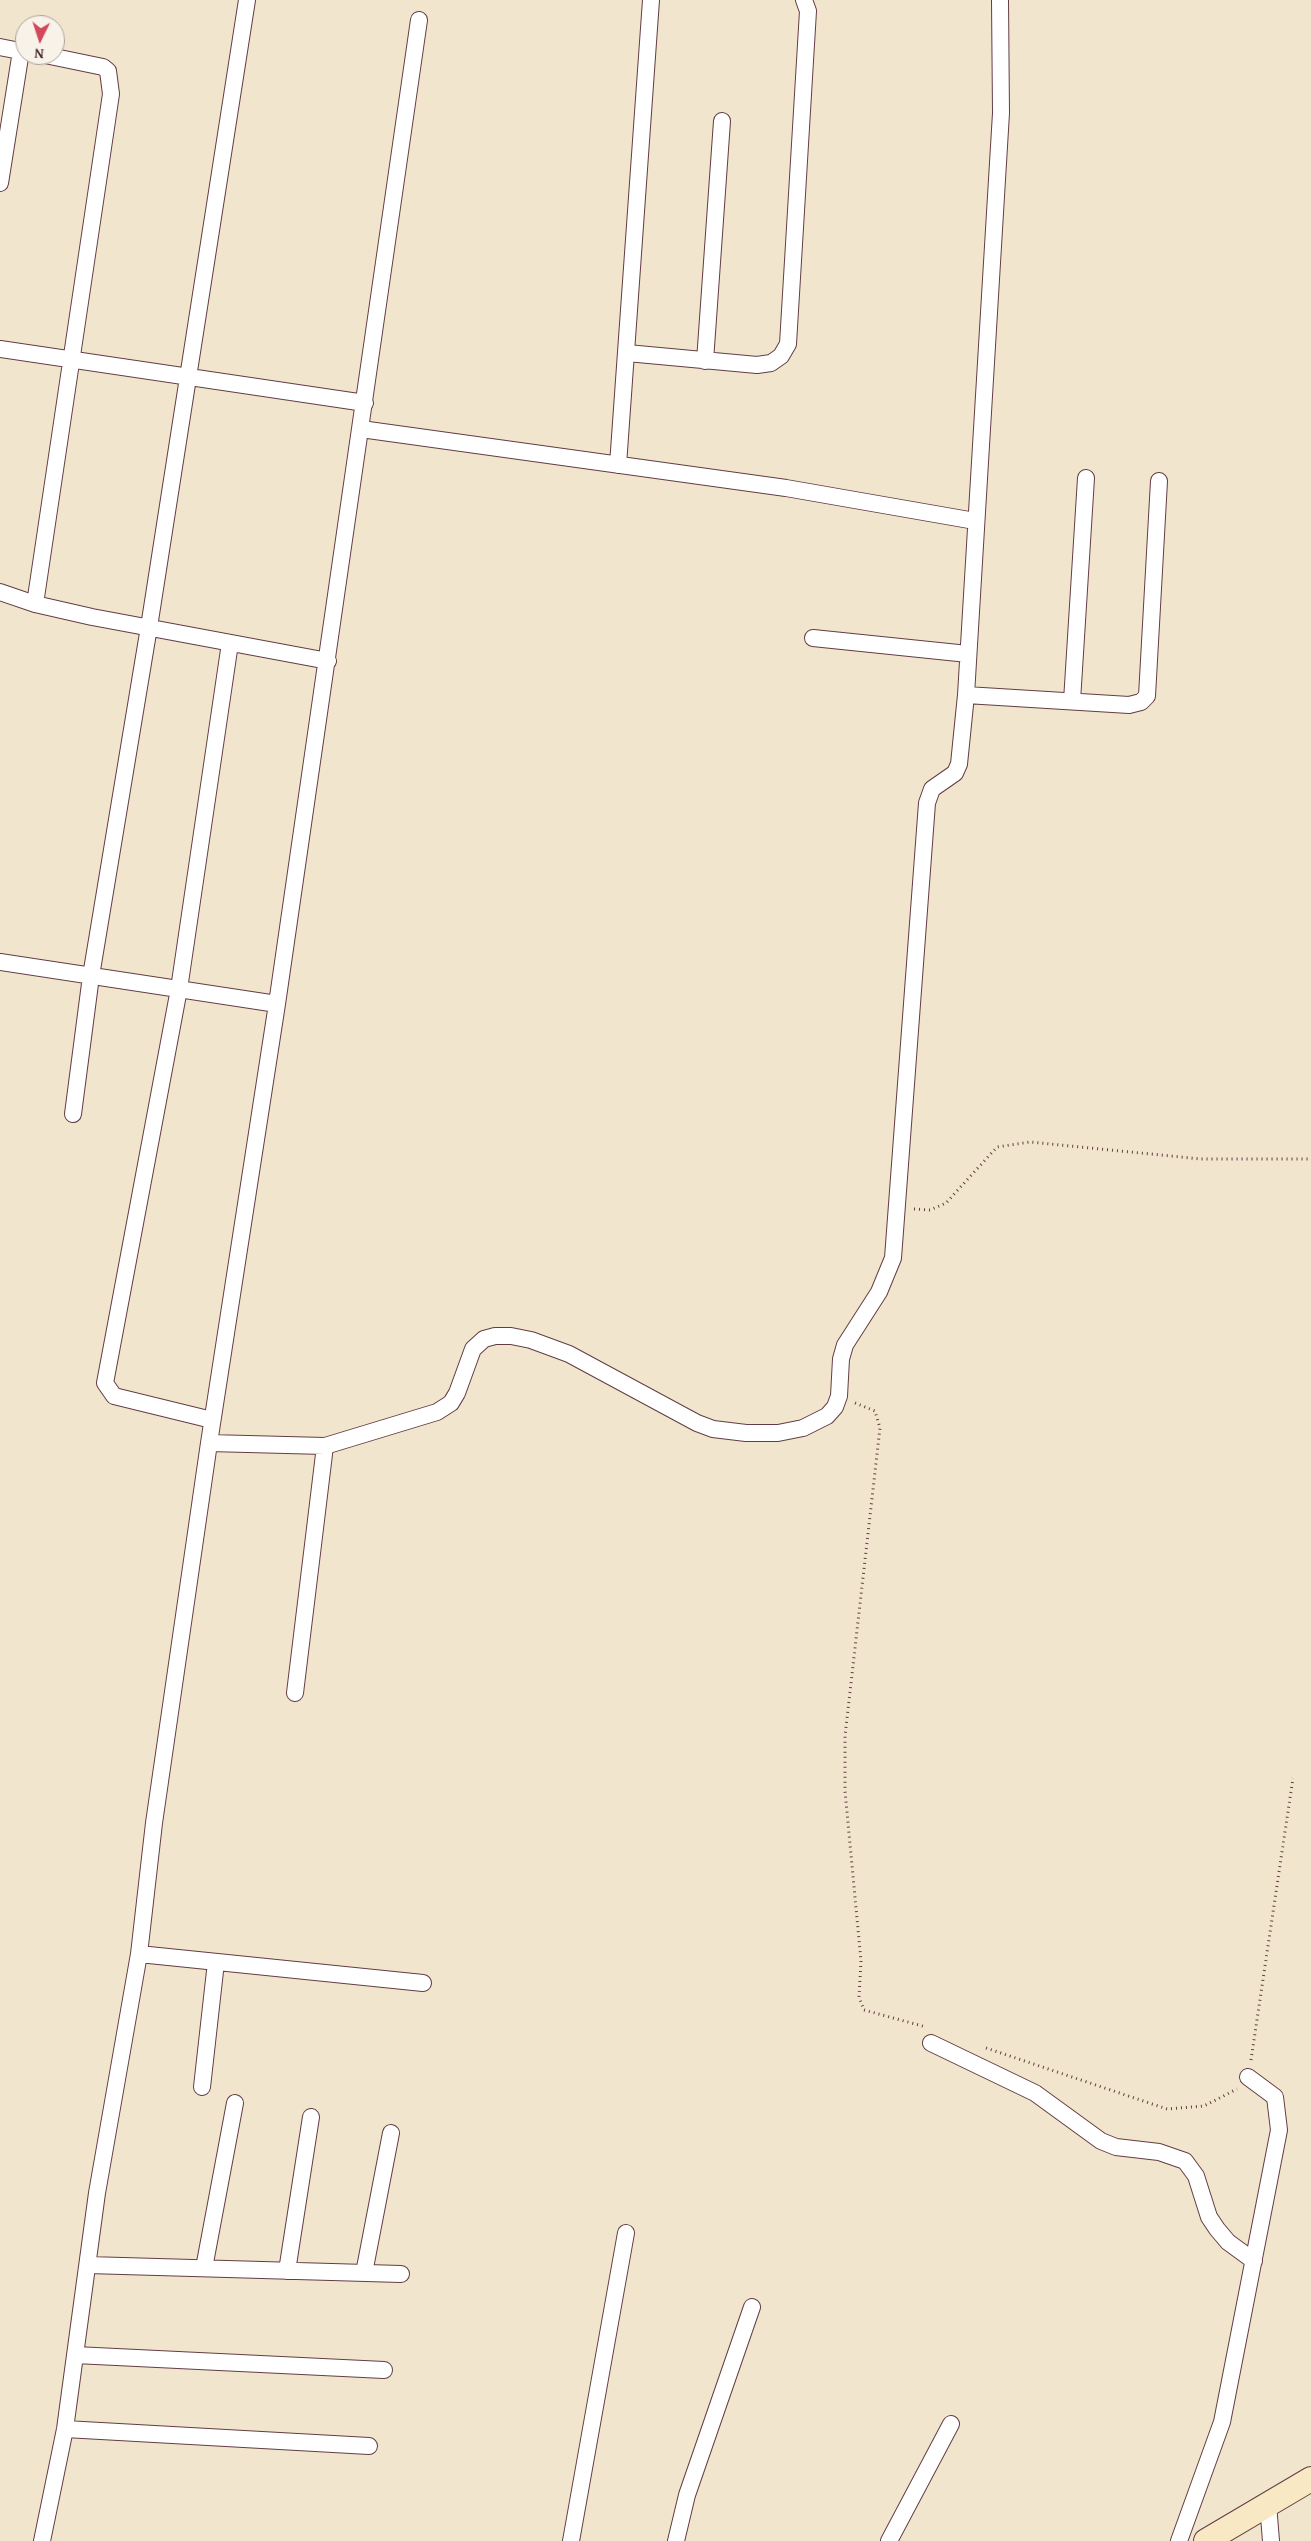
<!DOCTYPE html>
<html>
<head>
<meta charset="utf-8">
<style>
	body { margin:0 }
	#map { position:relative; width:1311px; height:2541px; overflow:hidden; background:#f1e6cd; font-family:"Gentium Book Plus",serif }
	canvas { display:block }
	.north { position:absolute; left:15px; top:15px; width:50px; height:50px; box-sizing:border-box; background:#f7f3e8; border:1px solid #b29e9c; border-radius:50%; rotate:184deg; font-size:14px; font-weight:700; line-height:20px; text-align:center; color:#4a1f2b }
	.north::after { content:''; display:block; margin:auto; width:18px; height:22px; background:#d1495b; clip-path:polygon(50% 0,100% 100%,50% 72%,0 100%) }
</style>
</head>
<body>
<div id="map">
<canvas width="1311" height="2541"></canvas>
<div class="north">N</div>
</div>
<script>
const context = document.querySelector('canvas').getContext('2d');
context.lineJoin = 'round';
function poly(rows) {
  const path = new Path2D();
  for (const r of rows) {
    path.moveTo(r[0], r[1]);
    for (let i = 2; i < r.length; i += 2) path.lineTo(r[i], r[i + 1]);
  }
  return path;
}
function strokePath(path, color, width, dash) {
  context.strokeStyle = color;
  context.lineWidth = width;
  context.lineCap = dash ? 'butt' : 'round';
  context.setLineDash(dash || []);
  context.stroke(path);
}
const street = poly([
	[0,47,25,52],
	[0,183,21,51],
	[0,349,365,403],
	[627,353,757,365,771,363,781,356,788,344,808,11,804,0],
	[705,361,722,121],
	[361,429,786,488,975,521],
	[618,465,651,0],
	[0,592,35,604,92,617,328,661],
	[35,604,111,94,108,71,103,67,45,55],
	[813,638,968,654],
	[966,695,1129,705,1141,702,1147,696,1159,481],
	[1072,701,1086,478],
	[0,962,277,1004],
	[73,1114,91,976,149,627,247,0],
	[212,1420,114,1396,105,1383,179,989,230,643],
	[209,1443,325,1446,437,1412,451,1403,457,1393,473,1349,484,1339,495,1336,511,1336,531,1340,569,1354,697,1423,713,1429,746,1433,778,1433,803,1428,827,1416,835,1407,839,1396,841,1359,845,1345,879,1292,893,1258,927,803,932,789,955,773,959,764,966,695,1001,113,1000,0],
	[295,1693,325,1446],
	[139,1954,423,1983],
	[931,2043,1035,2093,1101,2141,1116,2147,1159,2152,1185,2161,1196,2176,1209,2217,1217,2229,1228,2242,1254,2261],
	[202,2087,216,1962],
	[88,2265,401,2274],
	[204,2268,235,2103],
	[287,2271,311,2117],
	[364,2273,391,2133],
	[75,2355,384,2370],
	[65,2429,369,2446],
	[1268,2504,1271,2541],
	[42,2541,65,2429,97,2193,139,1954,154,1823,209,1443,277,1004,419,20],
	[571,2541,626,2233],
	[676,2541,687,2495,752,2307],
	[889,2541,951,2424],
	[1179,2541,1222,2422,1279,2130,1275,2097,1248,2077]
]);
const secondary = poly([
	[1206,2541,1311,2479]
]);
strokePath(street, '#633d43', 18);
strokePath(secondary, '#633d43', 26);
strokePath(poly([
	[914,1209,930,1210,946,1203,997,1147,1030,1142,1201,1159,1311,1159],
	[855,1403,875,1411,880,1428,845,1736,845,1791,861,1961,859,1997,864,2010,926,2027],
	[986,2048,1167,2109,1204,2106,1237,2089],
	[1251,2060,1293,1778]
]), '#633d43', 3, [1, 4]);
strokePath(street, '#fff', 16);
strokePath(secondary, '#f8e8c3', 24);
</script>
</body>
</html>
